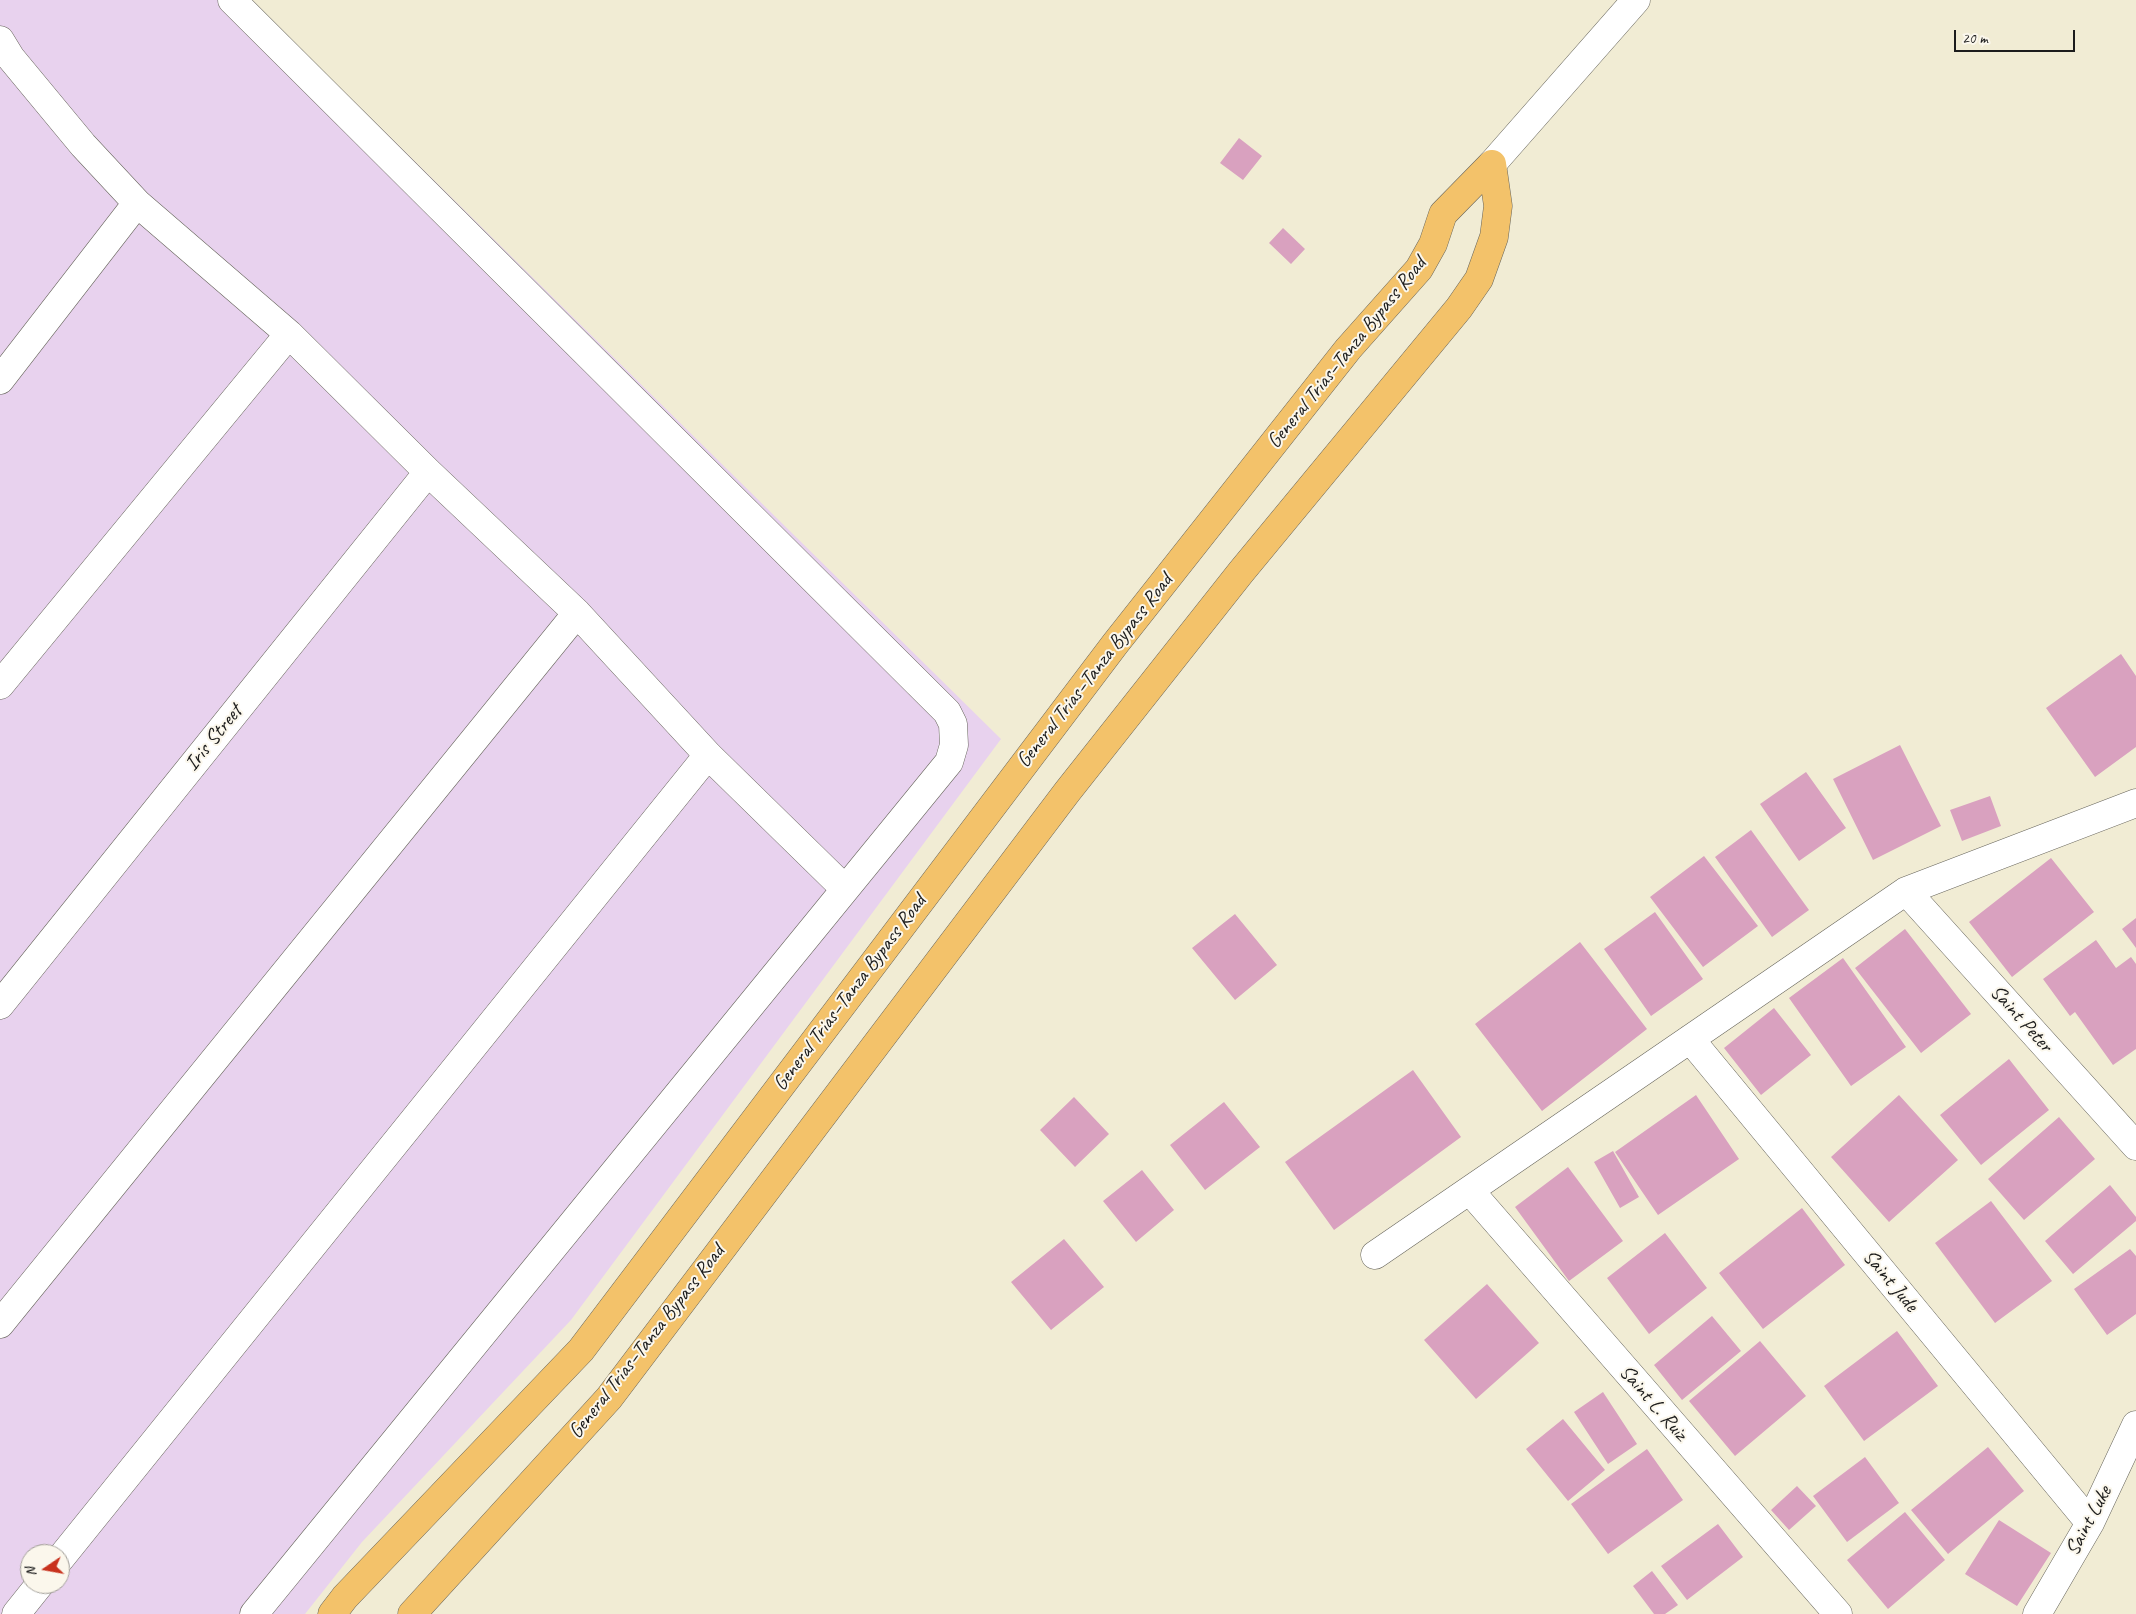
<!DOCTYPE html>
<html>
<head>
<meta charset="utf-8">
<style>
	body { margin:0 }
	#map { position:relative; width:2136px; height:1614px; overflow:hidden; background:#f1ecd4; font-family:Caveat,sans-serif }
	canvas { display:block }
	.north { position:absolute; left:20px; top:1544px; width:50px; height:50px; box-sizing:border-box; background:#fbf7ec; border:1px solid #a29f99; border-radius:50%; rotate:258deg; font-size:14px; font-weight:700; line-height:20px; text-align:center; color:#1c1c1c }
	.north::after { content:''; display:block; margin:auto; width:18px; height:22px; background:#c8321e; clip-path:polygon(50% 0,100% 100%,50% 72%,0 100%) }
	.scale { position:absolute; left:1954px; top:30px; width:121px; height:22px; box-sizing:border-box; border:2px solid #1c1c1c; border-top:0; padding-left:6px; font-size:15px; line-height:18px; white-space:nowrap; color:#1c1c1c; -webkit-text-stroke:4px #fbf7ec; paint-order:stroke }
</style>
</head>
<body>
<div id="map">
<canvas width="2136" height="1614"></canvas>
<div class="north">N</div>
<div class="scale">20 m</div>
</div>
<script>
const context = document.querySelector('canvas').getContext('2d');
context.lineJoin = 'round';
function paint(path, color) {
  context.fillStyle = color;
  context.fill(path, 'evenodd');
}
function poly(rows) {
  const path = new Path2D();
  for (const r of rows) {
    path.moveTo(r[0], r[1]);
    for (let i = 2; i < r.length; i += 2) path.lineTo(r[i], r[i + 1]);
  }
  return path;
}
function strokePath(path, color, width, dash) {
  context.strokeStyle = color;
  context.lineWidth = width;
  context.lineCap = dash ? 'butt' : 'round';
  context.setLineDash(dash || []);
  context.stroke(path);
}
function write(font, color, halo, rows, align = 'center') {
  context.font = font + ' Caveat,sans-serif';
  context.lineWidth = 4;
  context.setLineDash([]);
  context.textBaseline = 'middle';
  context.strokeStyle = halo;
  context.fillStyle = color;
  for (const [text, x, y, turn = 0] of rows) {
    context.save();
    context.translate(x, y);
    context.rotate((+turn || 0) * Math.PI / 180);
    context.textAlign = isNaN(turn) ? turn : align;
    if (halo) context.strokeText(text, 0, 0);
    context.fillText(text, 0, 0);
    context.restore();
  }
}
paint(poly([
	[0,0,251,0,1001,739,571,1320,362,1542,305,1614,0,1614],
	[30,1554,60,1554,60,1584,30,1584]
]), '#e8d2ee');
paint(poly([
	[1239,138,1262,156,1243,180,1220,163],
	[1283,228,1305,249,1291,264,1269,243],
	[2121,654,2136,676,2136,747,2095,777,2046,708],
	[1900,745,1941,826,1873,860,1833,779],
	[1806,772,1846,828,1799,861,1760,804],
	[1990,796,2001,826,1962,841,1950,810],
	[1751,830,1809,910,1772,937,1715,857],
	[1704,856,1758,926,1703,967,1650,897],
	[2051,858,2094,912,2012,977,1969,922],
	[1655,912,1703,979,1651,1016,1604,949],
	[1235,914,1277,965,1235,1000,1192,948],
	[2136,918,2136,948,2122,929],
	[1905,929,1971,1014,1921,1053,1855,968],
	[2096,940,2116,968,2131,957,2136,964,2136,1049,2113,1065,2075,1012,2070,1016,2043,979],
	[1580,942,1647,1029,1542,1111,1475,1024],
	[1843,958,1906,1047,1851,1086,1789,998],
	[1774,1008,1811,1055,1761,1095,1724,1048],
	[2009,1059,2049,1110,1981,1165,1940,1115],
	[1413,1070,1461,1137,1334,1230,1285,1162],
	[1696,1095,1739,1159,1658,1215,1615,1152],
	[1899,1095,1958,1160,1889,1222,1831,1157],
	[1074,1097,1109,1134,1075,1167,1040,1130],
	[1224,1102,1260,1147,1205,1190,1170,1145],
	[2059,1117,2095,1159,2024,1220,1988,1179],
	[1613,1151,1639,1197,1620,1208,1594,1162],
	[1568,1167,1623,1241,1569,1281,1515,1207],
	[1142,1170,1174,1210,1136,1242,1103,1201],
	[2110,1185,2136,1217,2136,1221,2073,1274,2045,1241],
	[1991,1201,2052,1281,1995,1323,1935,1243],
	[1802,1208,1845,1265,1763,1329,1719,1273],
	[1665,1233,1707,1288,1649,1334,1607,1278],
	[1064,1239,1104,1287,1051,1330,1011,1282],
	[2130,1249,2136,1256,2136,1314,2107,1335,2074,1289],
	[1487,1284,1539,1343,1476,1399,1424,1340],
	[1712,1316,1741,1351,1682,1400,1654,1365],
	[1897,1331,1938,1386,1864,1441,1824,1386],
	[1760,1341,1806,1396,1735,1456,1689,1401],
	[1603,1392,1637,1444,1608,1464,1574,1412],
	[1563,1419,1605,1470,1568,1501,1526,1449],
	[1988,1447,2024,1491,1948,1554,1911,1510],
	[1647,1449,1683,1500,1608,1554,1571,1504],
	[1865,1457,1899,1503,1847,1542,1813,1496],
	[1797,1486,1816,1506,1789,1530,1771,1510],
	[1905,1512,1945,1560,1888,1609,1847,1560],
	[1999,1520,2051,1553,2017,1606,1965,1574],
	[1718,1524,1743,1557,1687,1600,1661,1566],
	[1652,1571,1678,1605,1665,1614,1654,1614,1633,1586]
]), '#d9a1bf');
const minor = poly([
	[232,0,947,712,953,724,954,745,949,762,254,1614],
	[0,40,11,58,83,145,137,203,289,334,428,472,577,613,708,755,845,889],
	[1492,164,1636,0],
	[0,380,137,203],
	[0,685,289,334],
	[1906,891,2136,1146],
	[0,1005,428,472],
	[1690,1039,2090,1523],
	[1470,1191,1838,1614],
	[1375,1255,1906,891,2136,803],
	[0,1324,577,613],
	[60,1559,708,755],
	[16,1614,40,1584],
	[2037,1614,2090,1523,2136,1425]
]);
const major = poly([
	[332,1614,345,1597,581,1350,1115,644,1348,349,1419,269,1433,244,1443,214,1492,164],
	[412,1614,609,1398,1067,792,1241,572,1459,308,1479,279,1494,237,1498,206,1492,164]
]);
strokePath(minor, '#67655c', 29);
strokePath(major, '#67655c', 29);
strokePath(minor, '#fff', 28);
strokePath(major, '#f3c26a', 28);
write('21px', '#1c1c1c', '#fbf7ec', [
	["General Trias–Tanza Bypass Road",1347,353,-51],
	["General Trias–Tanza Bypass Road",1095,671,-52],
	["Iris Street",214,738,-51],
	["General Trias–Tanza Bypass Road",850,993,-53],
	["Saint Peter",2021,1019,48],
	["Saint Jude",1890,1281,50],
	["General Trias–Tanza Bypass Road",647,1342,-52],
	["Saint L. Ruiz",1653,1403,49],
	["Saint Luke",2089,1521,-62]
]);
</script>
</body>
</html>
